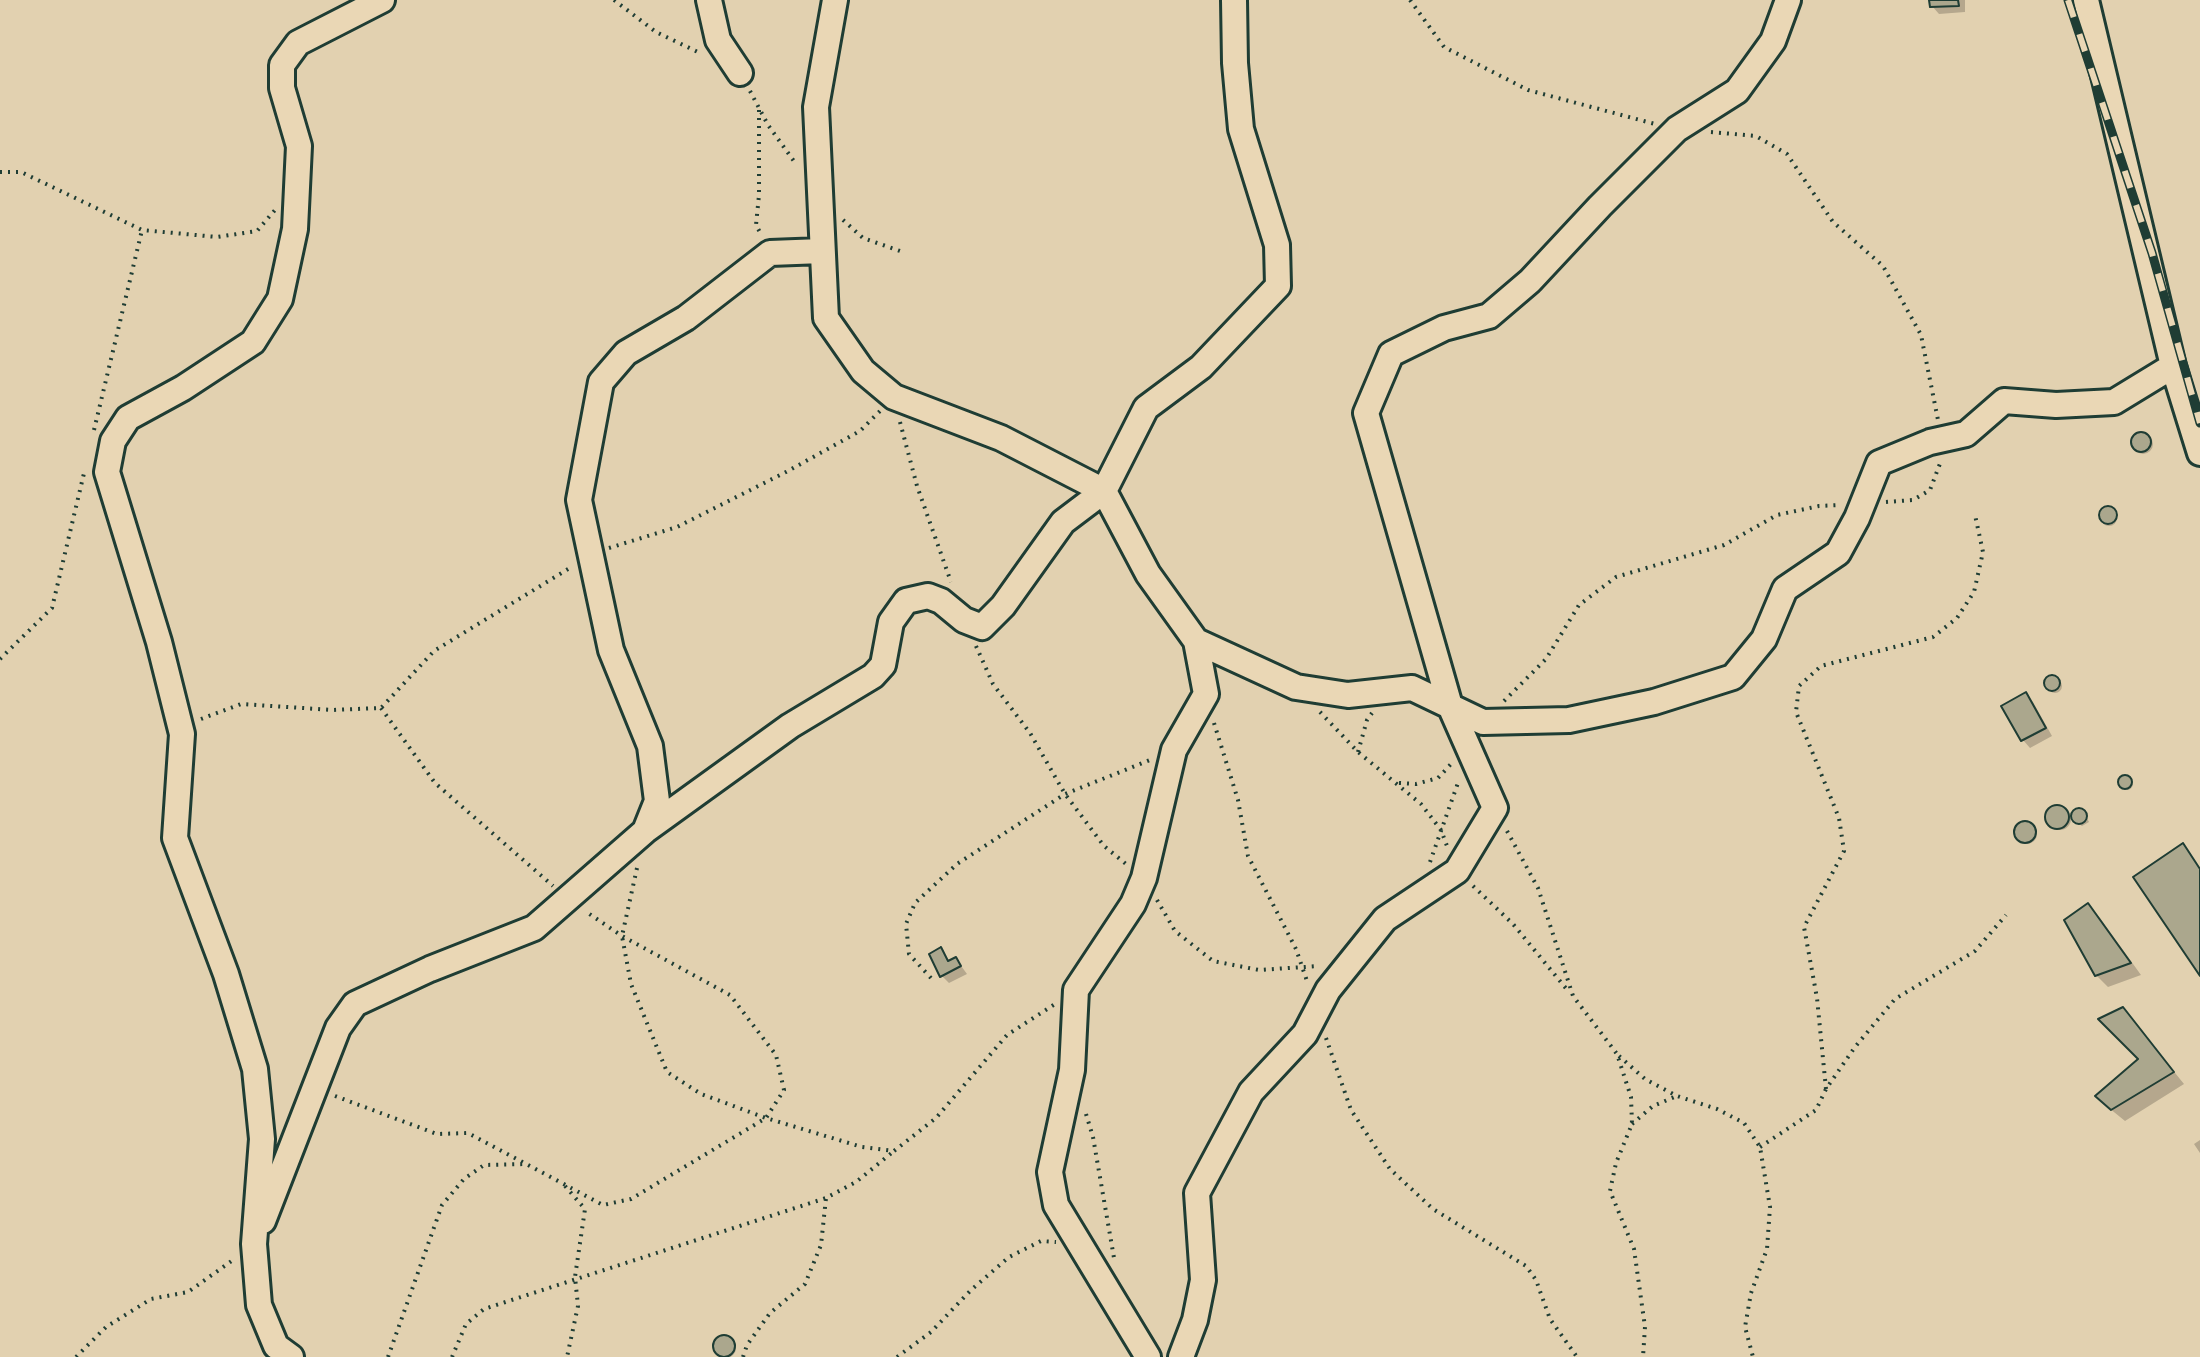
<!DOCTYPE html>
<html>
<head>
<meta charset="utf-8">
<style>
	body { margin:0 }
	canvas { display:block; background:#e2d1b0 }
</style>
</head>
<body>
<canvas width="2200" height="1357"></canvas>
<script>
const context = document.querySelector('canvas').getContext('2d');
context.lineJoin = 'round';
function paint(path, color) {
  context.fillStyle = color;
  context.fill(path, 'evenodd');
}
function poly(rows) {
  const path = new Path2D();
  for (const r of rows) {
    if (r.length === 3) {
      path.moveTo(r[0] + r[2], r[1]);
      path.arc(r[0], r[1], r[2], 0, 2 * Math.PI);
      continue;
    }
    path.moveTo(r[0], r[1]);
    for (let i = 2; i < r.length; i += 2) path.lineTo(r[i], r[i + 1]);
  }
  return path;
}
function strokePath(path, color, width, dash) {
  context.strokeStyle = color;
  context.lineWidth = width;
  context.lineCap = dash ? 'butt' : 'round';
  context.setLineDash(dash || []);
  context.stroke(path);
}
paint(poly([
	[1932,0,1965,0,1965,12,1939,14,1932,6],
	[2143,444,10],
	[2109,518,8],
	[2055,686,7],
	[2026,695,2033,702,2052,736,2030,748,2023,740,2004,707],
	[2127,784,6],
	[2060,819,11],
	[2076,811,2084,812,2089,822,2082,826,2079,824,2072,817],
	[2027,834,10],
	[2088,906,2100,918,2141,975,2108,987,2096,975],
	[941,950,950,962,956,959,967,974,949,983,942,976],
	[2134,1022,2184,1084,2125,1121,2109,1108,2141,1060],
	[2200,1140,2200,1153,2194,1144],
	[726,1348,10]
]), '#0003');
const building = poly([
	[1929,0,1958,0,1959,6,1930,7,1929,0],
	[2141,442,10],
	[2108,515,9],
	[2052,683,8],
	[2026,692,2046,728,2021,741,2001,706,2026,692],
	[2125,782,7],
	[2057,817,12],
	[2079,816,8],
	[2025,832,11],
	[2183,843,2200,869,2200,976,2133,877,2183,843],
	[2088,903,2131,963,2095,976,2064,920,2088,903],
	[941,947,948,961,956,957,961,966,940,977,929,954,941,947],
	[2123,1007,2174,1072,2111,1110,2095,1096,2138,1059,2098,1019,2123,1007],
	[724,1346,11]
]);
paint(building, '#aba78d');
strokePath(building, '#1f3d34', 2);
const minor = poly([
	[709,0,718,40,740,73],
	[2086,0,2173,366,2200,453],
	[1196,641,1296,687,1348,695,1412,688,1483,722,1569,720,1654,702,1733,677,1764,639,1785,589,1838,553,1857,518,1879,463,1930,442,1966,434,2004,401,2056,405,2114,402,2173,366],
	[646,830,790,726,873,676,883,665,891,622,906,601,928,596,941,601,964,620,982,627,1003,606,1063,522,1104,491,1001,438,894,397,863,371,826,318,816,107,835,0],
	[263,1221,338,1028,355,1004,430,969,534,928,645,831,657,801,650,746,611,650,579,500,601,382,626,353,686,318,770,253,822,251],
	[291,1357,276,1346,259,1305,254,1244,262,1139,255,1069,226,974,175,838,182,734,159,642,107,472,113,441,128,418,183,388,253,342,280,299,295,229,299,146,282,88,282,65,298,43,382,0],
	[1148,1357,1056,1205,1050,1172,1072,1070,1076,990,1133,904,1144,878,1174,750,1206,694,1196,641,1148,574,1104,491,1146,408,1201,367,1278,286,1277,245,1241,129,1235,63,1234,0],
	[1181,1357,1195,1320,1203,1280,1197,1193,1251,1092,1305,1034,1328,990,1385,919,1457,871,1495,808,1450,706,1366,413,1391,354,1444,328,1489,316,1530,281,1600,206,1677,129,1737,91,1773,41,1788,0]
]);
strokePath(minor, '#1f3d34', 30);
strokePath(poly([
	[614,0,656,32,700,53],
	[1410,0,1444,47,1528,90,1655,124],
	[750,91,768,125,796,164],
	[759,110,759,195,756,225,762,236],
	[1711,132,1756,136,1787,154,1833,222,1883,266,1921,335,1938,420],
	[0,172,21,172,142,230,217,237,257,231,275,210],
	[843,220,863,238,900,251],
	[900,422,917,486,951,582],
	[94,430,142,230],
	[1886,502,1913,500,1930,490,1941,461],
	[609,548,677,527,788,471,860,431,881,410],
	[976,646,993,684,1030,733,1065,794,1104,846,1126,864],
	[0,659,52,608,85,469],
	[1504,701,1546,659,1579,605,1616,577,1724,545,1777,515,1819,506,1841,505],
	[381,708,435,783,553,886],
	[1320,712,1358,752,1421,804,1441,830,1447,846],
	[201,719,241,704,333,710,381,708,434,651,573,566],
	[1214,723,1238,800,1248,856,1296,949,1308,984],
	[1358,752,1367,720,1372,713],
	[1399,783,1416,784,1438,778,1451,764],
	[1507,831,1538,888,1573,996,1617,1054,1631,1097,1632,1124,1616,1163,1610,1191,1634,1249,1645,1327,1643,1357],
	[1430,862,1459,780],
	[637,868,622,936,631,984,667,1072,701,1094,766,1118,862,1147,894,1151,936,1118,1007,1035,1055,1004],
	[1473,886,1513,924,1569,992],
	[1157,900,1175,931,1213,961,1259,970,1319,966],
	[931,978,909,954,906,924,915,903,957,864,1065,794,1150,760],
	[1326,1038,1351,1110,1390,1169,1433,1209,1526,1266,1536,1280,1550,1319,1577,1357],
	[1619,1056,1645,1079,1677,1096,1717,1109,1744,1123,1760,1147,1770,1207,1767,1249,1751,1293,1745,1327,1753,1357],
	[1826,1089,1817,998,1804,927,1844,851,1839,818,1796,712,1799,686,1821,666,1933,637,1957,618,1974,592,1983,552,1975,515],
	[335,1096,437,1134,468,1133,603,1205,631,1199,766,1118,784,1090,776,1055,730,995,622,936,585,911],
	[1086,1114,1093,1137,1114,1258],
	[1632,1124,1653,1106,1677,1096],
	[1760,1147,1816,1110,1826,1089,1855,1047,1895,999,1975,951,2006,915],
	[565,1186,585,1209,575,1277,578,1306,567,1357],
	[76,1357,106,1327,151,1299,188,1292,233,1260],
	[388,1357,442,1205,464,1179,484,1165,526,1164],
	[452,1357,466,1324,484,1309,826,1198,856,1182,894,1151],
	[743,1357,747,1345,770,1313,805,1284,821,1245,826,1198],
	[897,1357,931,1332,971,1290,1009,1257,1041,1241,1056,1242]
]), '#1f3d34', 4, [2, 6]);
strokePath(minor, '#ead7b5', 24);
const rail = poly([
	[2068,0,2152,253,2200,423]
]);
strokePath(rail, '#1f3d34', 9);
strokePath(rail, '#ead7b5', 6, [18]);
</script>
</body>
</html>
